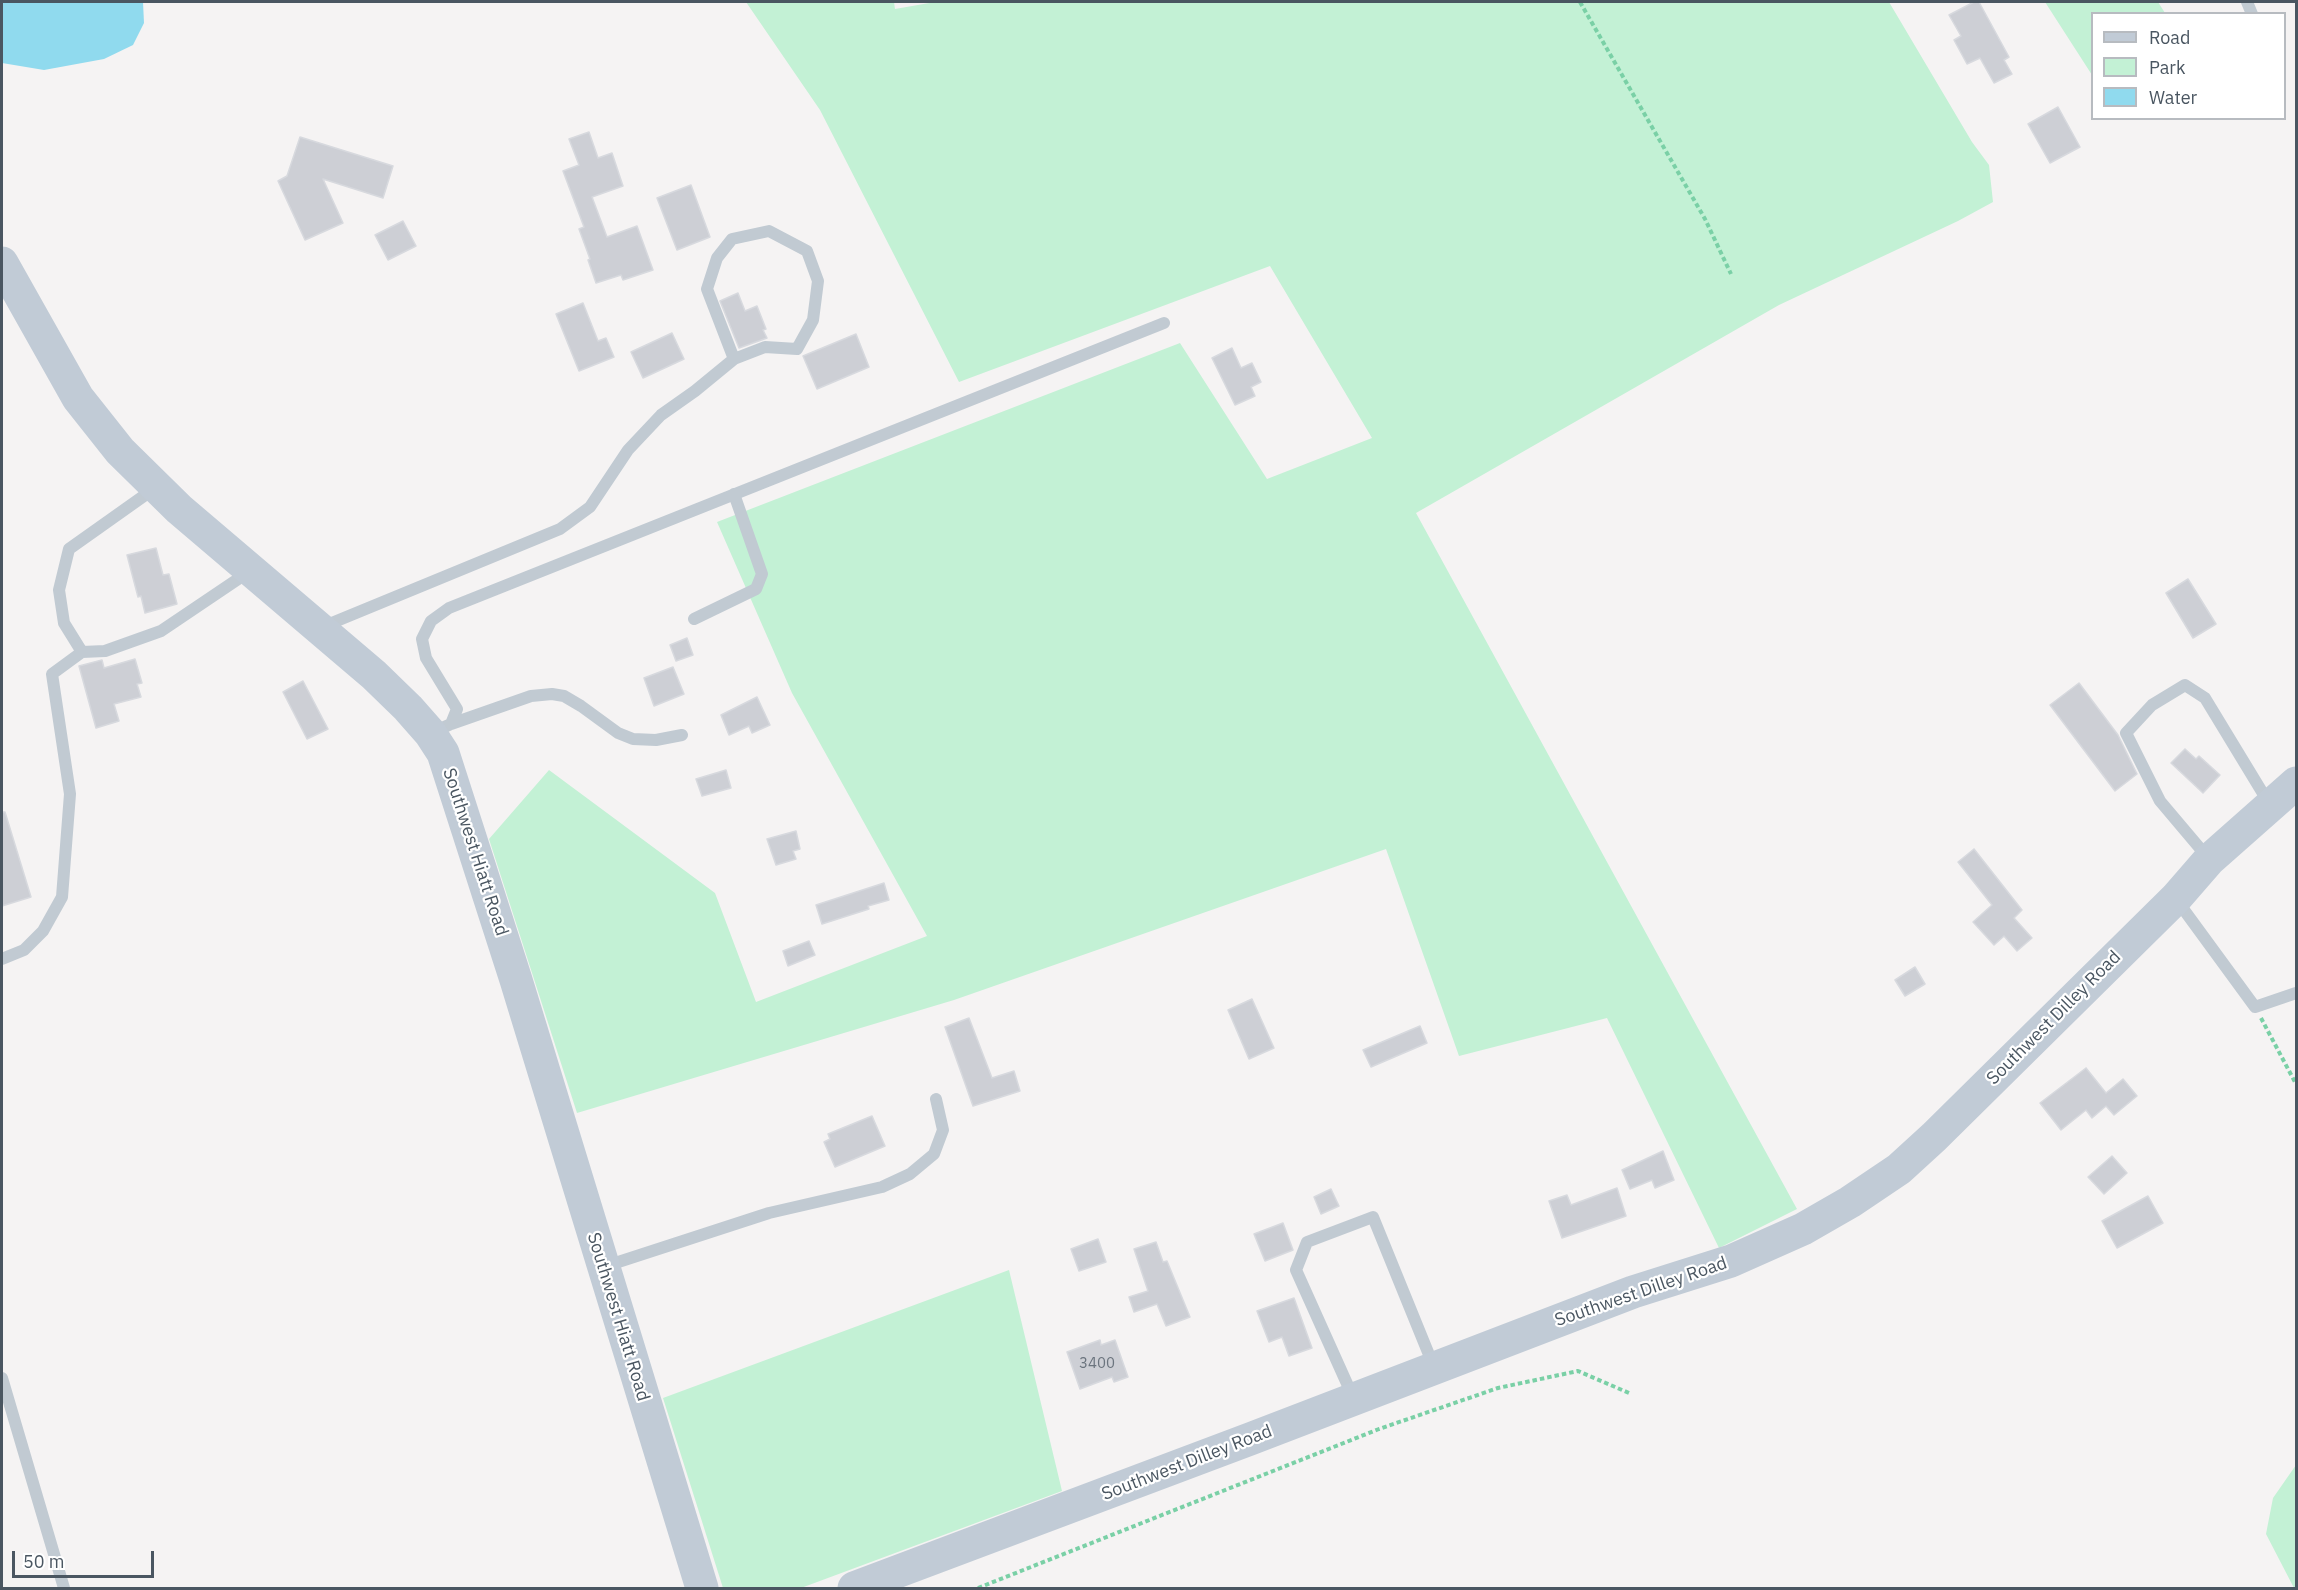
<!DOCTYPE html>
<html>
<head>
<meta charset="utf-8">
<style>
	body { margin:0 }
	#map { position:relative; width:2298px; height:1590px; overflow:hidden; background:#f5f3f3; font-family:"IBM Plex Sans",sans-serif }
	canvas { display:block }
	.frame { position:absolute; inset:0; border:3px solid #4a5661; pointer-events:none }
	.legend { position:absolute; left:2091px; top:12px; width:195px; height:108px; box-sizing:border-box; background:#fff; border:2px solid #b7bbc0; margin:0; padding:8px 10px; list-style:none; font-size:18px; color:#4a5661 }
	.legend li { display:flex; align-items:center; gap:12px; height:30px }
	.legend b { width:30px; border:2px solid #b7bbc0 }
	.scale { position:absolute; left:12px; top:1551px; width:142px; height:27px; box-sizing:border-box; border:3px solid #4a5661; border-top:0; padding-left:8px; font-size:18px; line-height:21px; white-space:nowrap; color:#4a5661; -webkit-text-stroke:4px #fff; paint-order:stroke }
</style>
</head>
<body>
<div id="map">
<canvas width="2298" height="1590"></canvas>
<div class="frame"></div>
<ul class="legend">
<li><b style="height:8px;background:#c1cbd6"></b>Road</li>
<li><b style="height:16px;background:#c3f1d5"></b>Park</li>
<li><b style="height:16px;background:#90daee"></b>Water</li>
</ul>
<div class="scale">50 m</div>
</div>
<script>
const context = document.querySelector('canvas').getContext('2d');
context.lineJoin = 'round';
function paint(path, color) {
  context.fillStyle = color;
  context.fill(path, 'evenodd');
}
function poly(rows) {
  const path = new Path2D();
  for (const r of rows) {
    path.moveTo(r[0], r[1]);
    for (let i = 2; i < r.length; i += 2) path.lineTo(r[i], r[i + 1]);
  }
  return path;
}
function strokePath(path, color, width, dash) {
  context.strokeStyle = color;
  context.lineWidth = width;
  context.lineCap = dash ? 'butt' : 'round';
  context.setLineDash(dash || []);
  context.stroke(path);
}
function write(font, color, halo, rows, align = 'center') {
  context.font = font + ' "IBM Plex Sans",sans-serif';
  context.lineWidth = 4.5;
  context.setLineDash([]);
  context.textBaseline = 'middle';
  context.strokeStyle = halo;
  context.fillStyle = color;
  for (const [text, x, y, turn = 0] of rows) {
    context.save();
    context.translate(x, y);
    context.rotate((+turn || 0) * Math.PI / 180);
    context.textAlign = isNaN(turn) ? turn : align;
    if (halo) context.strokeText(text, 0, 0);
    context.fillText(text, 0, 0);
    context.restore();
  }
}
paint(poly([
	[746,2,894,2,895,9,935,2,1889,2,1972,142,1989,165,1993,202,1958,221,1779,305,1416,513,1797,1209,1719,1248,1607,1018,1459,1056,1386,849,954,1000,577,1113,489,839,549,770,715,893,756,1002,927,936,792,693,717,522,1180,343,1267,479,1372,438,1270,266,959,382,820,110],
	[2045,2,2158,2,2165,13,2092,14,2092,75],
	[1009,1270,1062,1491,801,1588,723,1588,663,1398],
	[2296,1465,2296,1588,2294,1588,2266,1534,2273,1498]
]), '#c3f1d5');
paint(poly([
	[2,2,143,2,144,23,133,45,104,59,44,70,2,63]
]), '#90daee');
const building = poly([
	[1974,2,1979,2,2009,57,2004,60,2012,74,1994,83,1980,58,1967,64,1954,40,1961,36,1949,15,1974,2],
	[2058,107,2080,147,2050,163,2028,124,2058,107],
	[589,132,598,158,612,153,623,186,592,197,607,237,637,226,653,270,623,280,621,275,596,283,588,260,590,259,579,229,584,227,563,171,579,165,569,139,589,132],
	[300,137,393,166,383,198,323,179,343,223,305,240,278,181,287,176,300,137],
	[691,185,710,237,677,250,657,198,691,185],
	[403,221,416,246,388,260,375,235,403,221],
	[738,293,745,311,757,306,766,329,763,330,767,338,739,348,720,301,738,293],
	[583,303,598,341,606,338,614,357,579,371,556,314,583,303],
	[672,333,684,359,643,378,631,352,672,333],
	[856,334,869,367,817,389,803,356,856,334],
	[1232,348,1241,368,1252,363,1261,382,1251,387,1255,396,1235,405,1212,358,1232,348],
	[156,548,163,575,169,574,177,604,145,613,141,596,138,597,127,555,156,548],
	[2188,579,2216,624,2193,638,2166,593,2188,579],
	[687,638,693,655,676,661,670,645,687,638],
	[135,659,142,683,137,684,141,697,114,704,119,721,96,728,79,666,102,660,104,668,135,659],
	[673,667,684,694,654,706,644,678,673,667],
	[303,681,328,729,307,739,283,692,303,681],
	[2079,683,2118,735,2137,774,2115,791,2050,705,2079,683],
	[757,697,770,725,752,733,749,726,729,735,721,715,757,697],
	[2185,749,2196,759,2199,756,2220,775,2203,793,2171,763,2185,749],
	[726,770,731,788,702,796,696,779,726,770],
	[2,812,5,812,31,897,2,906,2,812],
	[796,831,800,849,793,851,796,859,776,865,767,839,796,831],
	[1974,849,2022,910,2014,918,2032,938,2017,951,2004,936,1994,945,1973,922,1992,905,1958,862,1974,849],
	[884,883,889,900,868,906,869,909,822,924,816,905,884,883],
	[809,941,815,955,788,966,783,951,809,941],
	[1915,967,1925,984,1905,996,1895,980,1915,967],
	[1252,999,1274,1048,1249,1059,1228,1010,1252,999],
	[969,1018,992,1078,1014,1071,1020,1091,973,1106,945,1027,969,1018],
	[1420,1026,1427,1043,1371,1067,1363,1050,1420,1026],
	[2086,1068,2106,1093,2123,1079,2137,1096,2114,1115,2106,1106,2092,1118,2086,1110,2061,1130,2040,1103,2086,1068],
	[872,1116,885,1146,835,1167,824,1142,830,1139,828,1134,872,1116],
	[1663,1151,1674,1180,1655,1188,1652,1180,1630,1189,1622,1170,1663,1151],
	[2112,1156,2127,1173,2104,1194,2088,1177,2112,1156],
	[1617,1188,1626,1216,1562,1238,1549,1201,1567,1195,1571,1205,1617,1188],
	[1331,1189,1339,1206,1321,1214,1314,1197,1331,1189],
	[2148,1196,2163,1223,2117,1248,2102,1221,2148,1196],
	[1283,1223,1293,1250,1265,1261,1254,1234,1283,1223],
	[1098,1239,1106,1262,1079,1271,1071,1249,1098,1239],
	[1156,1242,1163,1262,1167,1261,1190,1317,1166,1326,1157,1304,1134,1312,1129,1297,1148,1291,1134,1249,1156,1242],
	[1294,1298,1312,1348,1289,1356,1282,1337,1269,1342,1257,1311,1294,1298],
	[1100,1340,1101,1345,1115,1340,1128,1377,1114,1382,1112,1377,1080,1389,1067,1352,1100,1340]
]);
paint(building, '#cdcfd5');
strokePath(building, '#d7d9de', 1.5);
strokePath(poly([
	[1580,2,1705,219,1731,274],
	[2261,1018,2296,1084],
	[978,1588,1379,1429,1498,1388,1578,1371,1629,1393]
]), '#7ad0a6', 4, [4.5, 3]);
strokePath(poly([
	[2247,2,2252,14],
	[155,488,69,549,59,590,64,623,82,652,105,651,161,631,250,571],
	[694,619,756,589,762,574,734,494],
	[322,627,560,529,590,507,628,450,661,415,695,391,734,359,765,347,797,349,813,320,818,281,807,251,769,231,732,239,717,258,707,289,734,359],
	[451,724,531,696,552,694,564,696,581,706,618,733,633,739,656,740,682,735],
	[431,733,451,724,457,709,426,658,422,639,431,621,449,608,1164,323],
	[2209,859,2160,801,2126,733,2152,705,2185,685,2205,698,2270,805],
	[2176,899,2255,1007,2296,993],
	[2,959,24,950,43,931,62,897,70,794,52,674,82,652],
	[606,1266,769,1213,882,1187,910,1174,934,1154,943,1130,936,1099],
	[2,1378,64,1588],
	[1353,1397,1296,1270,1307,1242,1373,1217,1434,1367]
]), '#c1cad2', 12);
strokePath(poly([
	[2,263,78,398,120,451,179,509,374,675,408,708,430,733,443,753,516,980,702,1588],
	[854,1588,1250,1439,1633,1292,1731,1261,1803,1229,1850,1202,1899,1169,1934,1137,2176,898,2209,860,2296,783]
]), '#c1cbd6', 33);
write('15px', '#6b747e', null, [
	["3400",1097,1364]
]);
write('18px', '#4a5661', '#fff', [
	["Southwest Hiatt Road",475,852,72],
	["Southwest Dilley Road",2054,1018,-45],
	["Southwest Dilley Road",1641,1292,-19],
	["Southwest Hiatt Road",618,1317,73],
	["Southwest Dilley Road",1187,1463,-21]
]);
</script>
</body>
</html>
